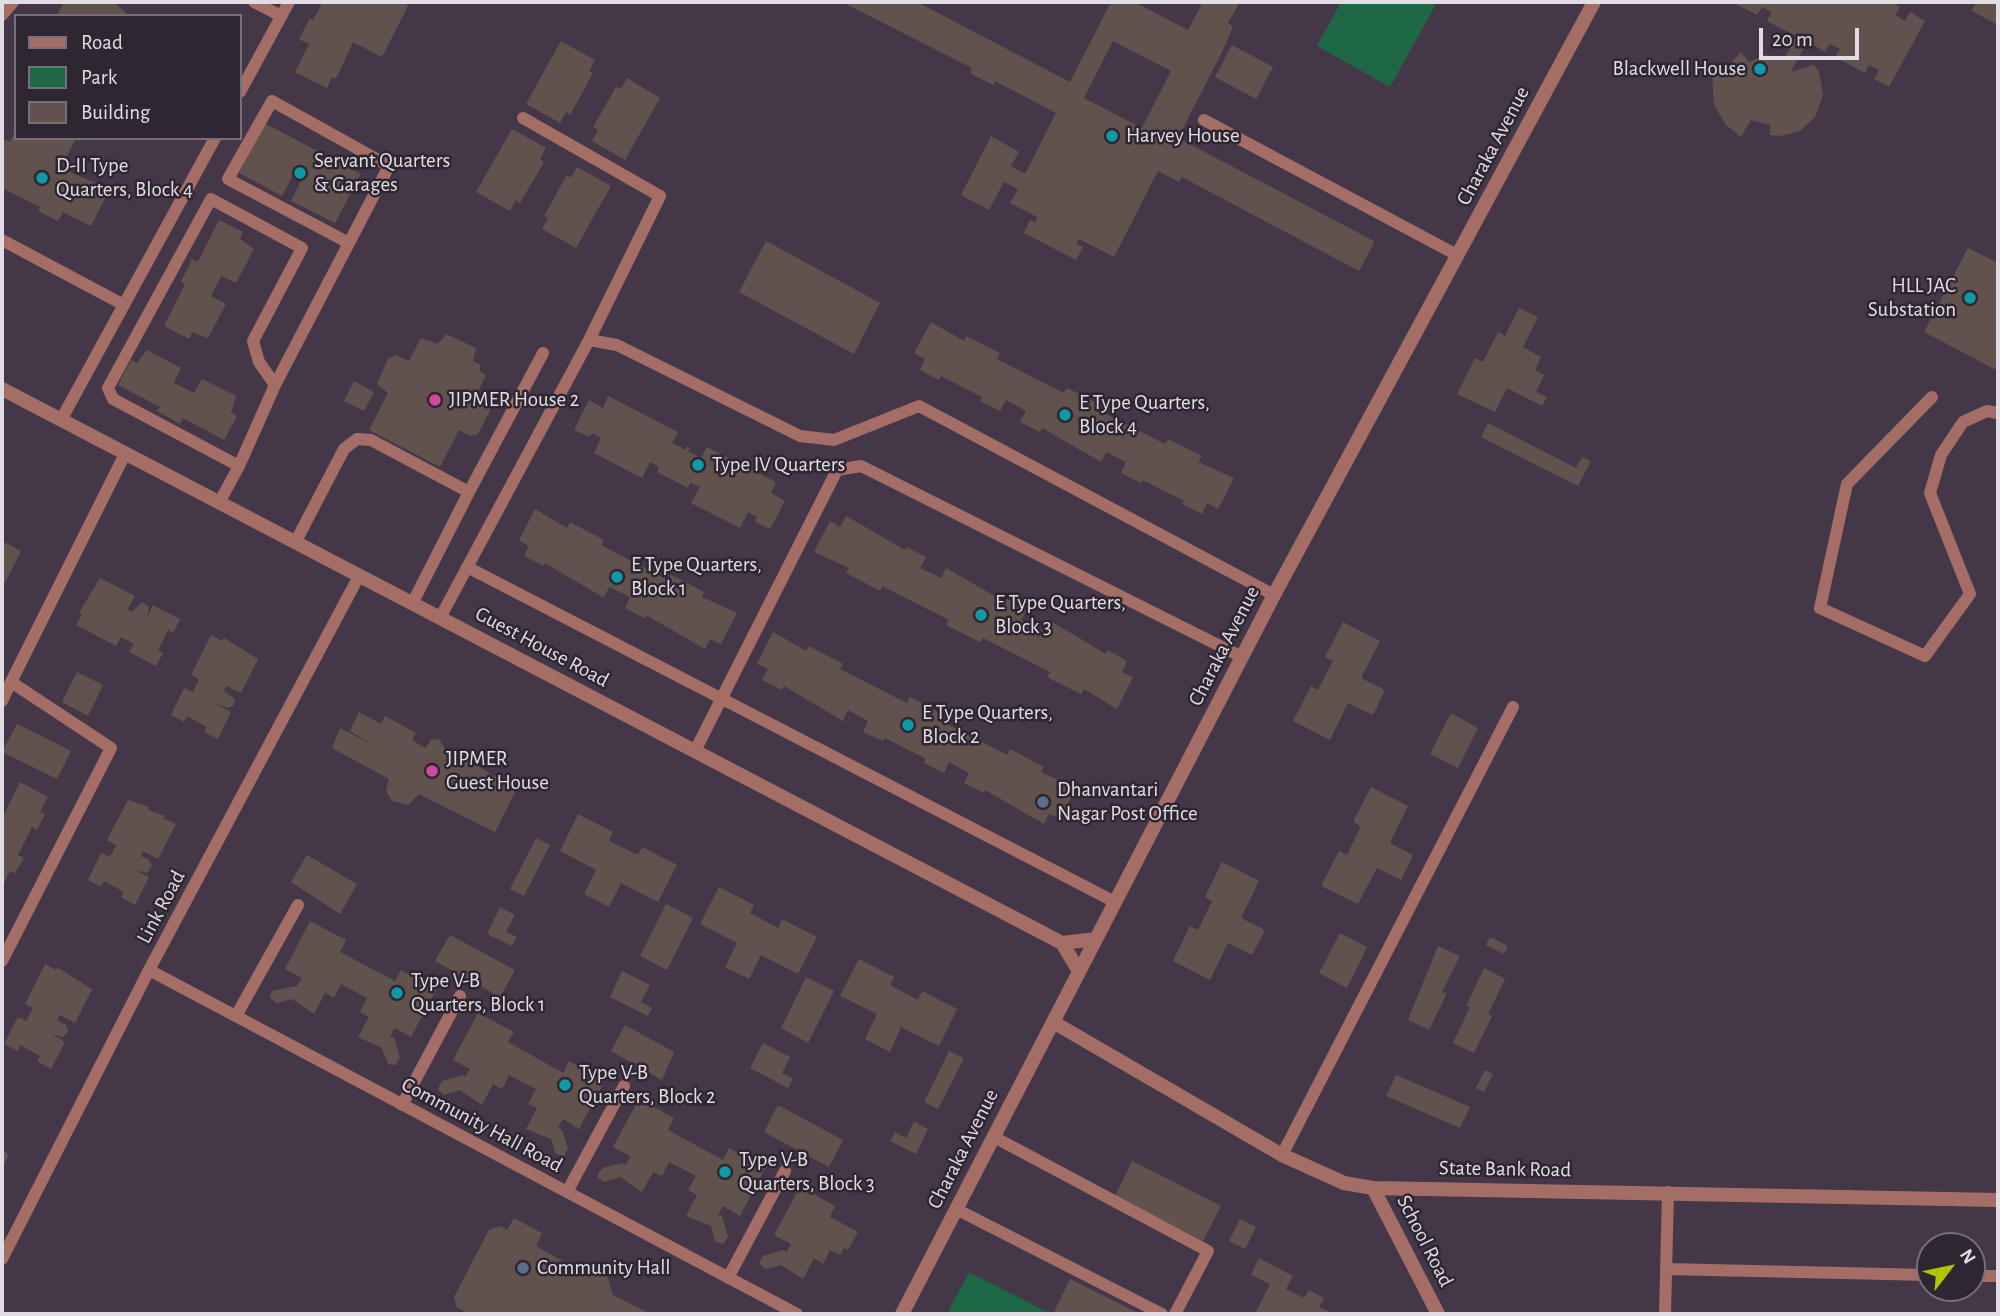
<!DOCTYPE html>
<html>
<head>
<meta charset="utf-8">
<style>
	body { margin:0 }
	#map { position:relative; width:2000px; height:1316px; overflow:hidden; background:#38303b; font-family:"Alegreya Sans",sans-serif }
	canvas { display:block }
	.frame { position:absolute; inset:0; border:4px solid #e2dce4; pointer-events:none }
	.legend { position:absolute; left:14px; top:14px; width:228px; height:126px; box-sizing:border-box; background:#2e2631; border:2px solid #766f79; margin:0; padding:9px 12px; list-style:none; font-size:21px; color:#e2dce4 }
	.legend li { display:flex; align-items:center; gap:14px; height:35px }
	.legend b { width:35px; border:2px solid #766f79 }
	.north { position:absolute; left:1916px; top:1232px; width:70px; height:70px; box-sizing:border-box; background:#2e2631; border:2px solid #766f79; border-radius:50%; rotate:58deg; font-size:19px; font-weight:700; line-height:28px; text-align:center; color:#e2dce4 }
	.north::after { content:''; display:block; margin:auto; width:24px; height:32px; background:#b0c501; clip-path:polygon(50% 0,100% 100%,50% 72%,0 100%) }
	.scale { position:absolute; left:1759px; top:28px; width:100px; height:32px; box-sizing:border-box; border:4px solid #e2dce4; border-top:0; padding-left:9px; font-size:21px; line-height:24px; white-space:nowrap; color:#e2dce4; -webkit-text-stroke:5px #2e2631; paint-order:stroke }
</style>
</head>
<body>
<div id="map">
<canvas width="2000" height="1316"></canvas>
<div class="frame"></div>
<ul class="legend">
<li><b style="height:9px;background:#a46d66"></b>Road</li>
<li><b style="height:19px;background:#1f6845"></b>Park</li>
<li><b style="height:19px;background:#62524e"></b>Building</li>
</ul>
<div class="north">N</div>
<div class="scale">20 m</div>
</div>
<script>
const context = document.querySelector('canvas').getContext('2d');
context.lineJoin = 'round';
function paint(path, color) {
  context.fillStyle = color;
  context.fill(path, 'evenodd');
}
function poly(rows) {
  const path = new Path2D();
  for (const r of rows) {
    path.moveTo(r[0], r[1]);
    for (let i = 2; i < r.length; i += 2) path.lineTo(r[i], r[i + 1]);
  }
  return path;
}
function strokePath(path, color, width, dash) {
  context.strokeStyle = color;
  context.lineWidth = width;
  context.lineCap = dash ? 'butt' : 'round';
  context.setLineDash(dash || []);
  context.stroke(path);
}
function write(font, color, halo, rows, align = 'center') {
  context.font = font + ' "Alegreya Sans",sans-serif';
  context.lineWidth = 5;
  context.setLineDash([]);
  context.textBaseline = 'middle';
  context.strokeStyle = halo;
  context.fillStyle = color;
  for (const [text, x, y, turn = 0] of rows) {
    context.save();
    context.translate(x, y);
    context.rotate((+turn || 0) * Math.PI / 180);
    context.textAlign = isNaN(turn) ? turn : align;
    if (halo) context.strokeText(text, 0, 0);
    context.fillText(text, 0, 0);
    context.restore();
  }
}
paint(poly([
	[2,2,1998,2,1998,1314,2,1314],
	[16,16,240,16,240,138,16,138],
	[1930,1246,1972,1246,1972,1288,1930,1288]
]), '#443848');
paint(poly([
	[1341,2,1436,4,1390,87,1317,46],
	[969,1272,1051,1314,947,1314]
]), '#1f6845');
paint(poly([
	[64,2,90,2,97,5,99,2,113,2,130,16,57,16],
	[323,2,400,2,408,6,382,57,353,42,336,79,332,77,327,88,295,72,309,44,299,39,310,18,313,20],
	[842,2,917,2,1070,82,1111,2,1134,2,1188,30,1203,2,1240,2,1228,23,1233,26,1223,50,1178,138,1374,241,1372,247,1359,271,1182,177,1179,182,1158,171,1114,257,1079,239,1076,244,1083,247,1076,260,1024,233,1030,220,1035,223,1037,217,1010,203,1018,189,1004,182,989,210,961,195,991,136,1019,152,1011,166,1025,174,1056,113,995,81,993,85,970,73,972,68],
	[1113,41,1171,71,1142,128,1084,98],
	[1732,2,1890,2,1900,7,1895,15,1905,21,1910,12,1925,21,1889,87,1874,79,1879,70,1869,65,1865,73,1835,57,1840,49,1830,44,1825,52,1810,43,1814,35,1811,34,1791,72,1814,65,1819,72,1823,95,1815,117,1800,131,1780,136,1770,135,1770,125,1751,120,1741,137,1726,125,1714,105,1712,74,1725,77,1730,64,1741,52,1749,62,1765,55,1784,59,1796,36,1767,21,1772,12,1762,7,1757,15],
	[1972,2,1998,2,1998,25,1972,11,1975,4],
	[561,41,595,60,589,71,593,73,570,115,566,112,560,123,526,104],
	[1232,45,1273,67,1256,99,1215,77],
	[627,78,660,98,625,160,592,141,598,130,593,127,616,87,621,89],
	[264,123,361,174,335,223,291,201,302,179,293,175,282,196,239,173],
	[512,129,546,148,540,159,544,162,520,203,516,200,510,211,476,192],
	[16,130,16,138,76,138,61,168,98,184,96,188,107,194,91,226,63,212,58,221,38,211,40,207,2,188,2,138,10,142],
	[577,167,611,186,576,248,542,229,548,218,544,216,567,175,571,178],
	[219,220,243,232,240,239,254,249,236,283,221,276,211,296,226,304,208,338,192,332,189,339,164,326,185,284,181,282,192,259,198,262],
	[766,241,880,303,854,354,739,292],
	[1968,248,1998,263,1998,371,1924,332],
	[1519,308,1538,317,1523,347,1541,357,1535,370,1544,375,1536,392,1547,397,1542,406,1507,388,1495,412,1457,394,1475,358,1483,362,1498,332,1505,336],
	[931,322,964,341,966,336,1000,353,997,359,1064,393,1067,388,1101,405,1098,410,1165,444,1168,439,1202,456,1198,462,1234,478,1218,509,1207,503,1202,514,1182,504,1184,501,1143,480,1141,483,1121,473,1126,462,1106,452,1101,462,1042,428,1040,432,1020,422,1026,411,1006,400,1000,411,980,401,982,397,941,376,939,380,920,370,925,359,914,353],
	[446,334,476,348,473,361,481,365,479,371,486,375,476,395,487,401,490,411,478,434,470,436,459,430,440,467,369,430,388,393,377,384,388,359,395,355,409,361,421,338,438,344],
	[147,350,181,368,174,383,194,393,202,379,236,396,231,412,237,416,224,440,183,418,180,424,157,411,160,407,118,385,131,360,137,363],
	[354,381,374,392,364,411,344,401],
	[608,396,678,432,672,443,686,450,687,446,690,448,688,451,701,458,707,447,776,482,771,493,785,501,770,529,755,522,757,517,748,512,740,528,691,503,700,487,690,483,688,488,657,472,659,467,650,462,642,478,594,453,601,438,592,433,590,437,574,430,589,400,603,408],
	[1488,423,1576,468,1582,457,1591,461,1578,486,1481,437],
	[535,509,567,528,570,522,604,540,601,545,668,580,671,575,704,592,702,597,737,613,721,644,710,639,705,649,646,615,644,618,625,608,630,597,609,587,604,598,545,563,544,566,524,556,529,546,519,540],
	[846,516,905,550,906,547,926,557,920,568,941,578,946,568,1005,602,1007,599,1027,609,1021,620,1042,630,1047,619,1106,654,1108,650,1127,661,1122,672,1133,677,1117,709,1084,689,1081,694,1047,677,1050,672,983,638,980,642,946,625,949,620,882,586,880,591,846,573,849,568,814,552,830,521,840,527],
	[2,541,21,551,5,583,2,581],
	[100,578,135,596,127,610,132,612,142,602,149,607,147,618,153,605,180,619,173,633,168,630,158,650,163,653,156,666,129,652,134,644,121,637,116,646,76,625,82,614,79,613],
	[1343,622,1380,641,1361,678,1385,690,1373,715,1348,703,1330,740,1293,721,1311,686,1318,690,1333,661,1325,657],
	[773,632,806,651,809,646,843,664,840,669,907,703,910,697,943,715,941,721,1007,755,1010,749,1044,767,1041,772,1076,788,1060,819,1049,814,1044,824,985,790,984,793,964,783,969,773,949,762,944,773,924,763,926,759,885,738,883,741,863,732,868,721,848,710,843,721,784,686,782,690,762,680,768,669,757,664],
	[211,635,222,641,224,638,258,659,241,693,226,686,224,691,235,699,233,706,228,708,214,703,231,712,218,739,204,732,207,727,187,716,184,722,171,715,184,688,193,692,199,679,191,675],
	[77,672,103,685,88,716,62,702],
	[359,712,381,724,385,716,416,733,412,740,425,748,432,739,440,740,444,748,517,788,495,832,419,794,408,805,392,801,386,791,389,779,332,748,340,728,371,744,350,731],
	[1451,713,1478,728,1458,768,1430,754],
	[17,724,71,751,57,779,2,752],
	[20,782,48,797,40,812,45,814,37,830,32,827,18,855,24,858,15,873,10,871,2,888,2,819],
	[1371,787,1408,806,1390,843,1413,855,1401,880,1377,868,1358,904,1321,886,1339,851,1347,855,1361,826,1353,822],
	[128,800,149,807,148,810,165,816,163,818,176,824,158,859,143,851,141,856,149,860,152,866,147,873,135,870,149,877,135,905,121,897,124,892,104,881,101,887,88,880,101,853,110,857,116,845,107,840],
	[578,814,613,832,609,841,638,855,642,847,677,865,658,902,621,883,609,907,584,894,596,870,560,851],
	[536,838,550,845,524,896,510,889],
	[307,855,357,884,340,914,291,882],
	[1222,862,1259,881,1241,918,1265,930,1252,955,1228,943,1210,980,1173,961,1190,926,1198,930,1212,901,1205,897],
	[719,887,754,905,750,913,778,928,782,919,817,937,798,974,761,955,749,979,725,967,737,943,700,924],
	[666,904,693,918,667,970,640,956],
	[500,907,515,915,506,932,517,937,512,946,487,934],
	[310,921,346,940,340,952,395,981,401,970,437,989,411,1037,395,1028,390,1036,394,1038,400,1057,396,1065,388,1064,382,1048,358,1037,369,1017,360,1012,367,998,341,984,334,998,325,993,314,1014,292,999,277,1003,270,998,272,991,297,986,302,978,285,969],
	[1340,933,1367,947,1347,988,1319,973],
	[450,935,515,970,500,997,435,961],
	[1490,937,1508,946,1504,954,1486,945],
	[1438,946,1460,956,1442,992,1447,993,1429,1030,1408,1020],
	[859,959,894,977,890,985,918,1000,922,991,957,1009,939,1046,901,1027,890,1052,865,1039,877,1014,840,996],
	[45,964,56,970,58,968,92,989,75,1023,60,1015,57,1020,66,1025,68,1031,63,1037,52,1034,65,1042,51,1069,37,1061,40,1056,20,1045,18,1051,4,1044,18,1017,26,1021,33,1008,25,1004],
	[1484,968,1505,979,1488,1014,1492,1016,1474,1053,1453,1043,1470,1007,1466,1006],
	[622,971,650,985,641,1002,652,1008,648,1016,610,997],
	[806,977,834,991,808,1043,781,1028],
	[478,1013,514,1032,508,1042,563,1073,569,1061,605,1080,579,1129,563,1119,558,1127,562,1130,568,1148,564,1157,556,1154,551,1139,526,1129,537,1108,528,1104,536,1089,509,1075,502,1089,493,1084,482,1105,460,1090,444,1095,438,1089,442,1081,462,1075,465,1077,470,1069,453,1060],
	[625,1025,674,1052,662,1080,611,1051],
	[763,1043,790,1057,782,1073,793,1079,788,1088,750,1068],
	[949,1051,964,1058,938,1109,924,1102],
	[1485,1070,1493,1074,1484,1092,1476,1088],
	[1396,1075,1470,1107,1460,1128,1386,1096],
	[639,1099,674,1118,668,1130,723,1160,729,1148,765,1168,740,1216,723,1206,718,1215,722,1216,728,1237,723,1244,715,1242,711,1226,686,1216,697,1195,688,1190,696,1176,669,1162,662,1176,653,1172,642,1192,620,1177,604,1182,598,1178,598,1173,603,1168,622,1163,626,1165,630,1156,613,1147],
	[778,1105,843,1140,829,1167,764,1132],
	[914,1121,928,1129,916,1154,890,1141,895,1132,906,1138],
	[2,1150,9,1154,2,1169],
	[1132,1161,1221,1206,1203,1241,1115,1196],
	[800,1187,835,1206,830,1217,858,1232,848,1250,844,1248,840,1255,830,1250,823,1264,814,1258,803,1279,781,1265,765,1269,759,1263,763,1256,783,1250,787,1252,791,1244,774,1235],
	[514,1218,542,1233,536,1246,582,1272,604,1265,613,1295,651,1314,462,1314,464,1311,457,1308,454,1297,489,1230,500,1226,507,1230],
	[1240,1219,1256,1227,1245,1249,1229,1241],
	[1259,1258,1293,1276,1286,1289,1304,1298,1309,1290,1324,1298,1319,1307,1334,1314,1255,1314,1270,1284,1251,1275],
	[1070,1279,1140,1314,1053,1314]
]), '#62524e');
strokePath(poly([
	[985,1314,990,1314]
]), '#77707a', 4.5, [2, 5]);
strokePath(poly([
	[254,2,281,16],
	[2,15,13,2],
	[240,92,289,2],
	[1204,120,1457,255],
	[2,240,124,305],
	[589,340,617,345,800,436,834,440,919,406,1274,595],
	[275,385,349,243,228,179,272,101,389,166,349,243],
	[1932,397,1847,484,1820,608,1925,656,1970,594,1930,493,1941,455,1963,422,1987,411,1998,413],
	[61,420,215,138],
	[469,492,543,353],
	[219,503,239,466,113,399,108,388,211,199,302,248,253,341,259,362,275,385,239,466],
	[295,543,344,449,357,439,371,440,469,492,412,604],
	[467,567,1115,902],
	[440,618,589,340,660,196,523,118],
	[2,701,11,682],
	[695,751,837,470,861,466,1242,657],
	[2,961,111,748,11,682,125,454],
	[149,970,797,1314],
	[236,1016,298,905],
	[402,1105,460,996],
	[994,1137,1208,1251,1175,1314],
	[1282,1155,1513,707],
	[567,1192,624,1086],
	[956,1209,1162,1314],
	[2,1259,149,970,359,576],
	[1666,1269,1930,1275],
	[1972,1276,1998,1276],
	[728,1278,785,1171],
	[1665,1314,1668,1192]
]), '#a46d66', 12);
strokePath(poly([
	[2,389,1062,943],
	[1079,971,1062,943,1096,939],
	[1053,1022,1282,1155,1344,1183,1373,1188,1998,1200],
	[1373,1188,1438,1314],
	[902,1314,1274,595,1594,2]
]), '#a46d66', 14);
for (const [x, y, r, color] of [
	[1760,69,7,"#0f9aa8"],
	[1112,136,7,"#0f9aa8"],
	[300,173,7,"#0f9aa8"],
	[42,178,7,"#0f9aa8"],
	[1970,298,7,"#0f9aa8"],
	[435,400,7,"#d1479c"],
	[1065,415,7,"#0f9aa8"],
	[698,465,7,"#0f9aa8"],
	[617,577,7,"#0f9aa8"],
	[981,615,7,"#0f9aa8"],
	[908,725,7,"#0f9aa8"],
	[432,771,7,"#d1479c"],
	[1043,802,7,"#5c6f8a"],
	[397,993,7,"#0f9aa8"],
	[565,1085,7,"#0f9aa8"],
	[725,1172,7,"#0f9aa8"],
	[523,1268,7,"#5c6f8a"]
]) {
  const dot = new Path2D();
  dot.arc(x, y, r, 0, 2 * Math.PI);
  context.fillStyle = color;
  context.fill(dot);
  strokePath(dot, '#2e2631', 2.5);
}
write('21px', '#e2dce4', '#2e2631', [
	["Blackwell House",1746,69,"right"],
	["Harvey House",1126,136],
	["Servant Quarters",314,161],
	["& Garages",314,185],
	["D-II Type",56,166],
	["Quarters, Block 4",56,190],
	["HLL JAC",1956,286,"right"],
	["Substation",1956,310,"right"],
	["JIPMER House 2",449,400],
	["E Type Quarters,",1079,403],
	["Block 4",1079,427],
	["Type IV Quarters",712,465],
	["E Type Quarters,",631,565],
	["Block 1",631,589],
	["E Type Quarters,",995,603],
	["Block 3",995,627],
	["E Type Quarters,",922,713],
	["Block 2",922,737],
	["JIPMER",446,759],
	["Guest House",446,783],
	["Dhanvantari",1057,790],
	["Nagar Post Office",1057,814],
	["Type V-B",411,981],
	["Quarters, Block 1",411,1005],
	["Type V-B",579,1073],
	["Quarters, Block 2",579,1097],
	["Type V-B",739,1160],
	["Quarters, Block 3",739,1184],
	["Community Hall",537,1268]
], 'left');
write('21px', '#e2dce4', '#2e2631', [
	["Charaka Avenue",1493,146,-62],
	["Charaka Avenue",1224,646,-63],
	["Guest House Road",542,647,28],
	["Link Road",161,907,-62],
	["Community Hall Road",482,1125,28],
	["Charaka Avenue",963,1149,-63],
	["State Bank Road",1505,1169,1],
	["School Road",1425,1241,63]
]);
</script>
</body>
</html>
